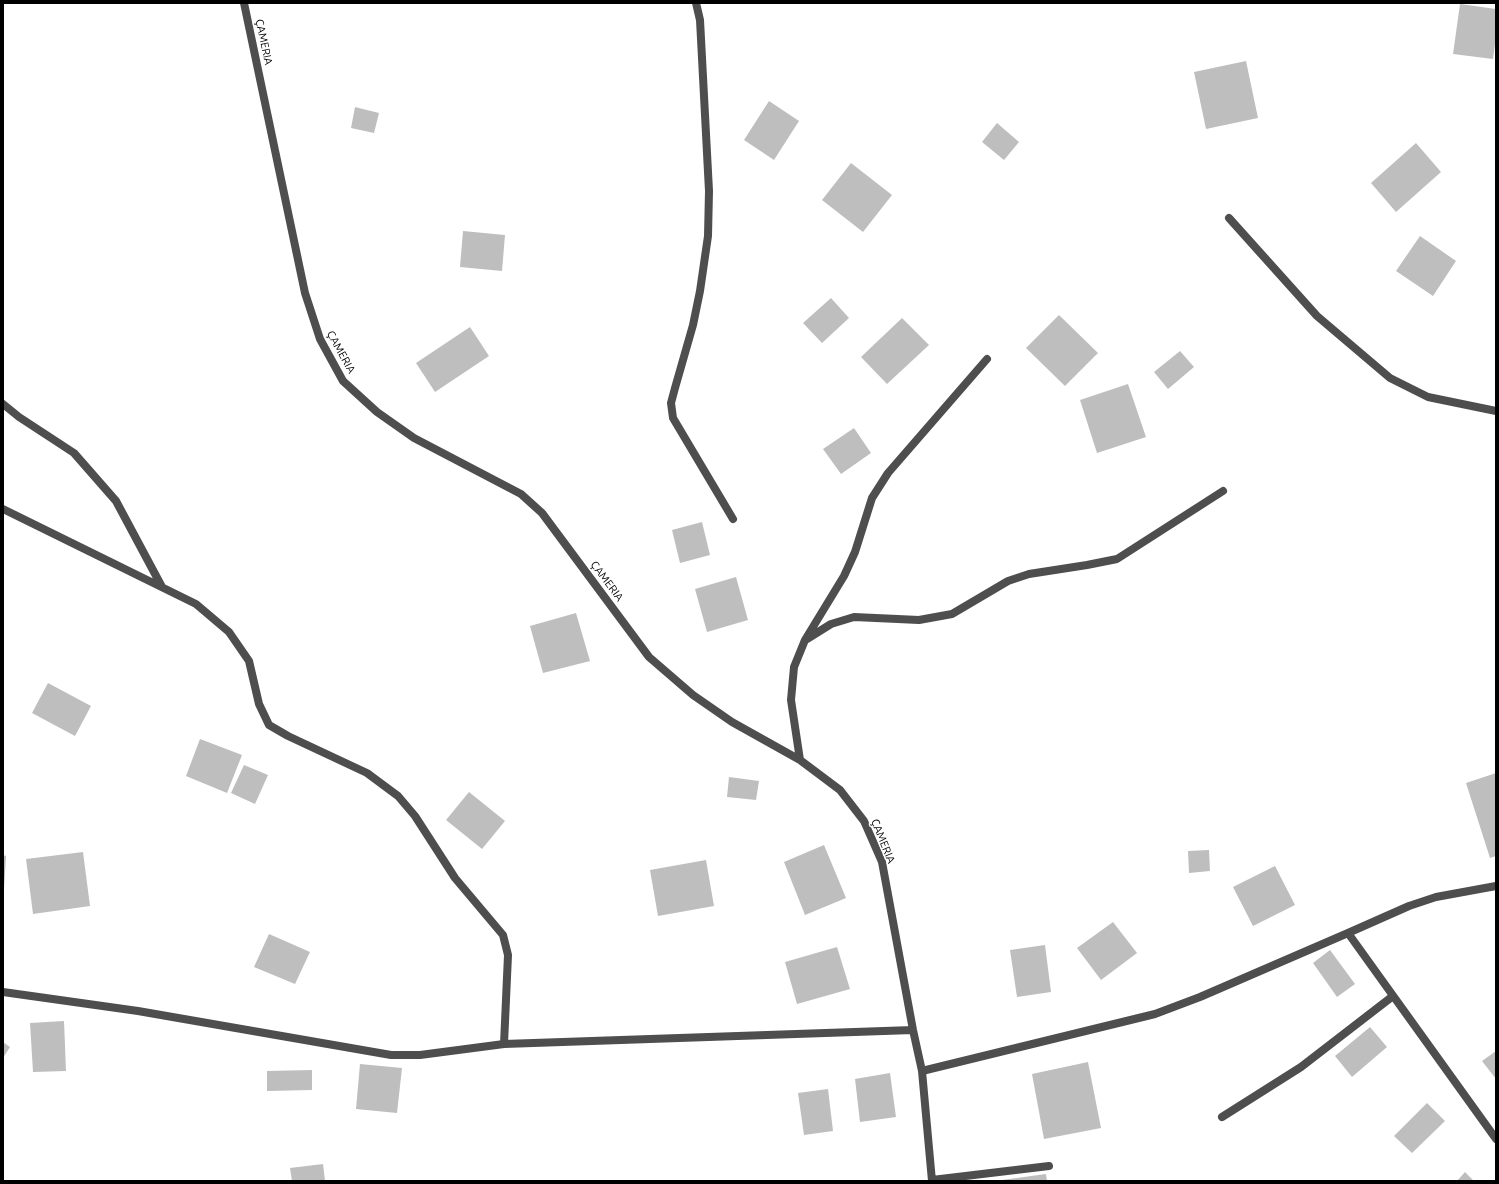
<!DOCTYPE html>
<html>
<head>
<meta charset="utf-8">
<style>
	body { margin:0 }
	#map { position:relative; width:1499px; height:1184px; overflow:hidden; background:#fff; font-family:Ubuntu,sans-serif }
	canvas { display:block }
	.frame { position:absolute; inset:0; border:4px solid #000; pointer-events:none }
</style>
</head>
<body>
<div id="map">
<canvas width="1499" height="1184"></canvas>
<div class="frame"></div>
</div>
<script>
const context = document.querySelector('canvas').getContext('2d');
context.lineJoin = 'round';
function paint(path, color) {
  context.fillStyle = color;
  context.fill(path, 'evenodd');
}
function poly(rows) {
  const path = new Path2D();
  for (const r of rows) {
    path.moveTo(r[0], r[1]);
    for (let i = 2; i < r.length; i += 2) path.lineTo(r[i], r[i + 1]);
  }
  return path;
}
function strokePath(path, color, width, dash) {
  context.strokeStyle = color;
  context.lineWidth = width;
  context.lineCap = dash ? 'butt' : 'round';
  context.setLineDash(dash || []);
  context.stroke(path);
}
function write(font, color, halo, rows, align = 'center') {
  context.font = font + ' Ubuntu,sans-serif';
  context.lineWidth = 3;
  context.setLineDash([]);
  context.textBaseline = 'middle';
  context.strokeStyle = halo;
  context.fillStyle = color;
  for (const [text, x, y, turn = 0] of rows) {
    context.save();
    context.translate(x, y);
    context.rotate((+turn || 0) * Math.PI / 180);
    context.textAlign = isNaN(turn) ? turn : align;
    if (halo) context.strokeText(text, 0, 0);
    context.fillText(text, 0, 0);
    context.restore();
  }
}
paint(poly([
	[1460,4,1496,9,1496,37,1493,59,1453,54],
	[1246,61,1258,118,1206,129,1194,72],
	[769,101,799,121,774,160,744,140],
	[355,107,379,113,374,133,351,128],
	[997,123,1019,142,1004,160,982,142],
	[1416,143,1441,172,1396,212,1371,183],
	[851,163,892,195,863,232,822,200],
	[463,231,505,235,502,271,460,267],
	[1420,236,1456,261,1433,296,1396,271],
	[831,298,849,318,822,343,803,323],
	[1059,315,1098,353,1065,386,1026,348],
	[902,318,929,345,887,384,861,357],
	[470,327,489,356,435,392,416,363],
	[1180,351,1194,367,1168,389,1154,372],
	[1128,384,1146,437,1097,453,1080,400],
	[854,428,871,453,841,474,823,449],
	[702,522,710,555,680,563,672,530],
	[736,577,748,620,707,632,695,589],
	[576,613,590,661,543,673,530,626],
	[48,683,91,706,75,736,32,713],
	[200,739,242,755,227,793,186,776],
	[244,765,268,775,255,804,231,793],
	[1496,773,1496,856,1490,858,1466,783],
	[729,777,759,781,756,800,727,797],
	[469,792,505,821,482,849,446,820],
	[824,845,846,898,805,915,784,862],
	[1209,850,1210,871,1189,873,1188,851],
	[83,852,90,906,33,914,26,859],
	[3,855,6,856,4,889,3,889],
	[706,860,714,906,658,916,650,870],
	[1275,866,1295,905,1253,926,1233,887],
	[1113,922,1137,953,1101,980,1077,948],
	[269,934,310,952,295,984,254,967],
	[1045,945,1051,992,1017,997,1010,950],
	[837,947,850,989,797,1004,785,962],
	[1330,950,1355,984,1337,997,1313,963],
	[64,1021,66,1071,33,1072,30,1023],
	[1370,1027,1387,1047,1352,1077,1335,1056],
	[3,1042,10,1047,3,1058],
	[1496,1051,1496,1079,1482,1061],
	[1088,1062,1101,1128,1044,1139,1032,1074],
	[360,1064,402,1068,397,1113,356,1109],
	[312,1070,312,1090,267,1091,267,1071],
	[890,1073,896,1117,860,1122,855,1079],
	[828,1089,833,1131,804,1135,798,1093],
	[1427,1103,1445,1121,1412,1153,1394,1136],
	[323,1164,325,1181,292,1181,290,1168],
	[1465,1172,1474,1181,1457,1181],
	[1046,1174,1047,1181,1002,1181,1002,1180]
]), '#bebebe');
strokePath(poly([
	[244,3,305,293,320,339,343,381,377,412,414,438,521,494,542,513,649,657,693,695,732,722,800,760,840,790,864,821,882,862,913,1030,922,1071,932,1181],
	[696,3,700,20,709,191,708,236,700,291,693,325,675,388,671,403,673,418,733,519],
	[1229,218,1317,316,1390,378,1428,397,1496,411],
	[3,404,19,417,74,453,116,501,162,587],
	[3,509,196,604,229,632,249,661,259,704,269,725,288,736,367,773,398,796,415,816,455,878,503,935,508,955,504,1044],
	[807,639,831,624,854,617,919,620,952,614,1008,581,1029,574,1087,565,1117,559,1223,491],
	[800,760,791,700,794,667,805,640,844,576,855,552,872,498,888,473,987,359],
	[1348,933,1409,906,1436,897,1496,886],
	[3,992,138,1011,391,1055,420,1055,504,1044,913,1030],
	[922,1071,1155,1014,1200,997,1348,933,1496,1139],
	[1222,1117,1301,1067,1393,996],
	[932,1180,1049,1166]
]), '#4e4e4e', 8);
write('11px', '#000', '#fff', [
	["ÇAMERIA",264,42,78],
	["ÇAMERIA",341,352,61],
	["ÇAMERIA",607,581,53],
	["ÇAMERIA",883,841,68]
]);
</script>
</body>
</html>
